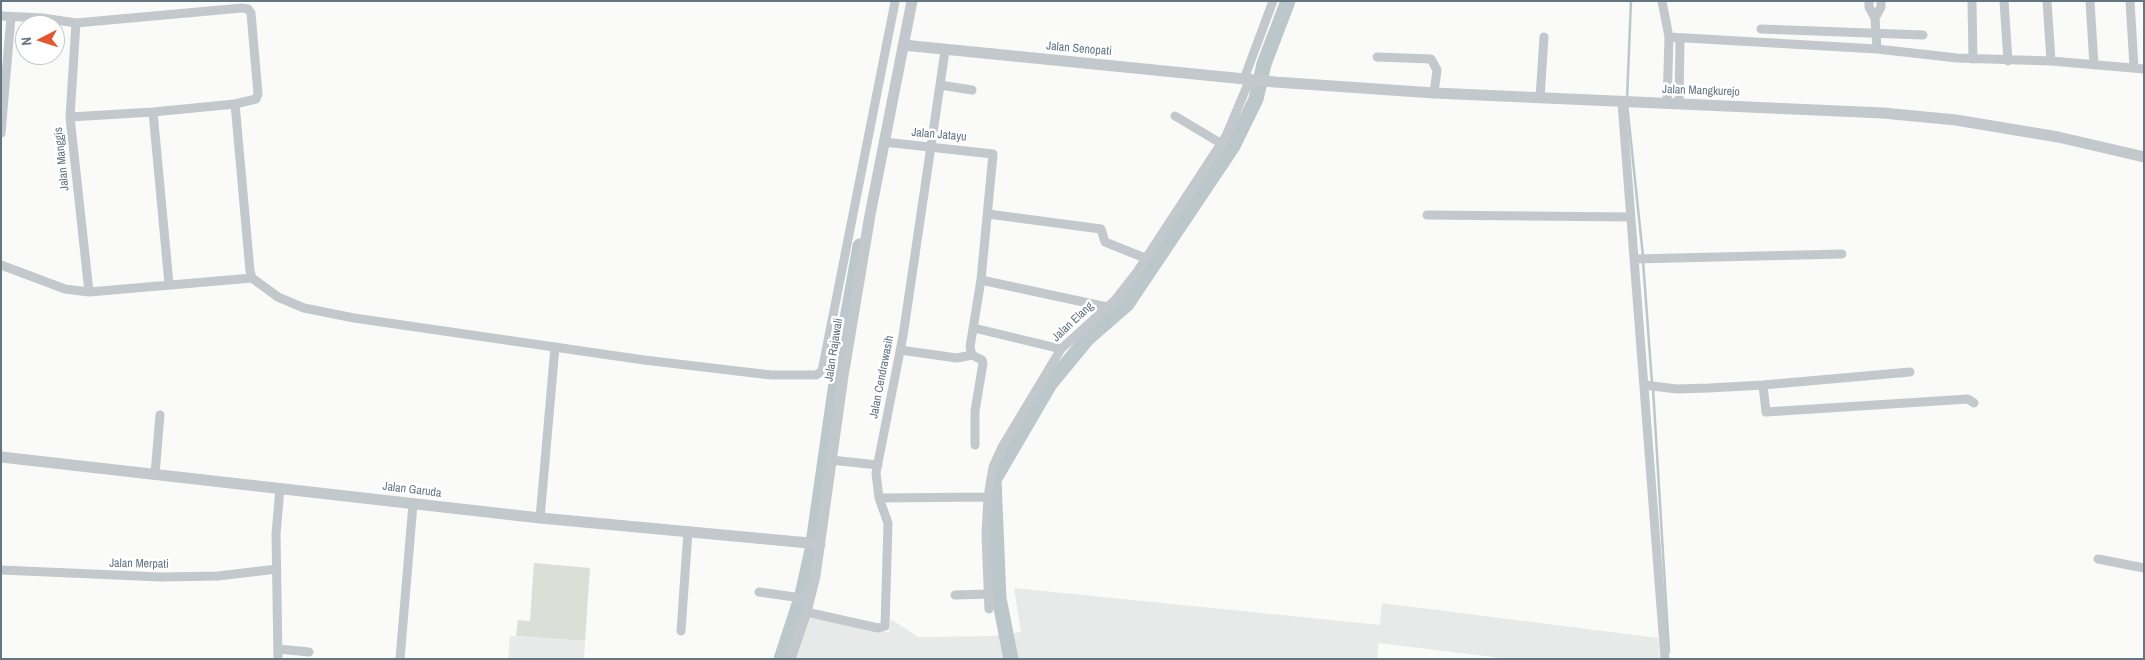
<!DOCTYPE html>
<html>
<head>
<meta charset="utf-8">
<style>
	body { margin:0 }
	#map { position:relative; width:2145px; height:660px; overflow:hidden; background:#fafaf8; font-family:"Archivo Narrow",sans-serif }
	canvas { display:block }
	.frame { position:absolute; inset:0; border:2px solid #657683; pointer-events:none }
	.north { position:absolute; left:15px; top:15px; width:50px; height:50px; box-sizing:border-box; background:#fff; border:1px solid #c1c8cd; border-radius:50%; rotate:265deg; font-size:14px; font-weight:700; line-height:20px; text-align:center; color:#657683 }
	.north::after { content:''; display:block; margin:auto; width:18px; height:22px; background:#e4572e; clip-path:polygon(50% 0,100% 100%,50% 72%,0 100%) }
</style>
</head>
<body>
<div id="map">
<canvas width="2145" height="660"></canvas>
<div class="frame"></div>
<div class="north">N</div>
</div>
<script>
const context = document.querySelector('canvas').getContext('2d');
context.lineJoin = 'round';
function paint(path, color) {
  context.fillStyle = color;
  context.fill(path, 'evenodd');
}
function poly(rows) {
  const path = new Path2D();
  for (const r of rows) {
    path.moveTo(r[0], r[1]);
    for (let i = 2; i < r.length; i += 2) path.lineTo(r[i], r[i + 1]);
  }
  return path;
}
function strokePath(path, color, width, dash) {
  context.strokeStyle = color;
  context.lineWidth = width;
  context.lineCap = dash ? 'butt' : 'round';
  context.setLineDash(dash || []);
  context.stroke(path);
}
function write(font, color, halo, rows, align = 'center') {
  context.font = font + ' "Archivo Narrow",sans-serif';
  context.lineWidth = 5;
  context.setLineDash([]);
  context.textBaseline = 'middle';
  context.strokeStyle = halo;
  context.fillStyle = color;
  for (const [text, x, y, turn = 0] of rows) {
    context.save();
    context.translate(x, y);
    context.rotate((+turn || 0) * Math.PI / 180);
    context.textAlign = isNaN(turn) ? turn : align;
    if (halo) context.strokeText(text, 0, 0);
    context.fillText(text, 0, 0);
    context.restore();
  }
}
paint(poly([
	[1014,588,1380,625,1382,603,1658,638,1660,659,1509,659,1379,643,1377,659,789,659,804,617,889,632,891,619,918,637,992,636,1021,632],
	[510,636,585,641,584,659,508,659]
]), '#e8e9e9');
paint(poly([
	[534,563,590,568,585,641,516,636,518,620,530,621]
]), '#dadfd7');
strokePath(poly([
	[1627,99,1631,1],
	[1627,104,1643,256],
	[1643,261,1652,383],
	[1653,388,1669,652]
]), '#bbc7cb', 2.5);
strokePath(poly([
	[781,659,802,595,812,550,838,369,860,246],
	[1011,659,999,598,994,480,1050,384,1088,338,1127,304,1233,146,1256,99,1264,64,1288,1]
]), '#bbc7cb', 15);
strokePath(poly([
	[1662,1,1669,37,1667,104],
	[1869,1,1869,7,1875,18],
	[1972,1,1973,59],
	[2004,1,2008,61],
	[2047,1,2051,61],
	[2090,1,2094,65],
	[2130,1,2134,67],
	[1,16,43,18,76,23,242,8,248,9,251,13,258,94,256,99,235,104,153,112,70,117],
	[76,23,70,117,89,292],
	[1761,29,1923,35],
	[1669,37,1877,49,1957,58,2051,61,2144,69],
	[1877,49,1875,18,1881,7,1881,1],
	[1377,57,1431,59,1437,70,1434,93],
	[1244,79,1273,1],
	[940,85,972,90],
	[1540,98,1544,37],
	[1622,103,1665,659],
	[235,104,250,271,252,278,278,297,304,308,354,318,644,360,771,375,816,375,822,371,895,2],
	[1679,104,1680,38],
	[153,112,169,284],
	[1175,116,1222,144],
	[1,133,11,17],
	[884,142,993,154,981,280,970,347,972,355,982,360,983,363,975,411,975,445],
	[988,214,1101,229,1105,242,1145,258],
	[1427,215,1631,217],
	[1634,259,1842,254],
	[1,265,65,289,89,292,252,278],
	[981,280,1107,307],
	[974,328,1061,349],
	[900,350,957,358,972,355],
	[1644,385,1677,389,1709,388,1763,385,1910,372],
	[1763,385,1766,412,1968,399,1974,403],
	[831,460,878,465],
	[155,474,160,415],
	[879,498,988,497],
	[540,518,555,347],
	[2098,559,2144,568],
	[1,570,161,577,218,576,277,569],
	[759,592,809,599],
	[955,595,989,594],
	[989,609,986,535,988,497,993,467,1002,447,1061,349,1115,300,1137,272,1226,136,1250,79],
	[806,612,878,628,885,626,888,523,879,498,876,473,903,336,945,51],
	[681,631,688,531],
	[278,649,309,652],
	[278,659,276,534,280,488],
	[400,659,413,504]
]), '#c3c8cc', 9);
strokePath(poly([
	[903,45,1275,82,1434,93,1883,113,1956,120,2058,137,2144,157],
	[1,457,540,518,820,544],
	[790,659,806,612,815,576,843,376,870,215,912,1]
]), '#c3c8cc', 11);
write('12px', '#657683', '#fff', [
	["Jalan Senopati",1079,49,5],
	["Jalan Mangkurejo",1701,91,2],
	["Jalan Jatayu",939,135,5],
	["Jalan Manggis",62,159,-96],
	["Jalan Elang",1073,322,-43],
	["Jalan Rajawali",834,350,-81],
	["Jalan Cendrawasih",882,377,-79],
	["Jalan Garuda",412,490,7],
	["Jalan Merpati",139,564,1]
]);
</script>
</body>
</html>
